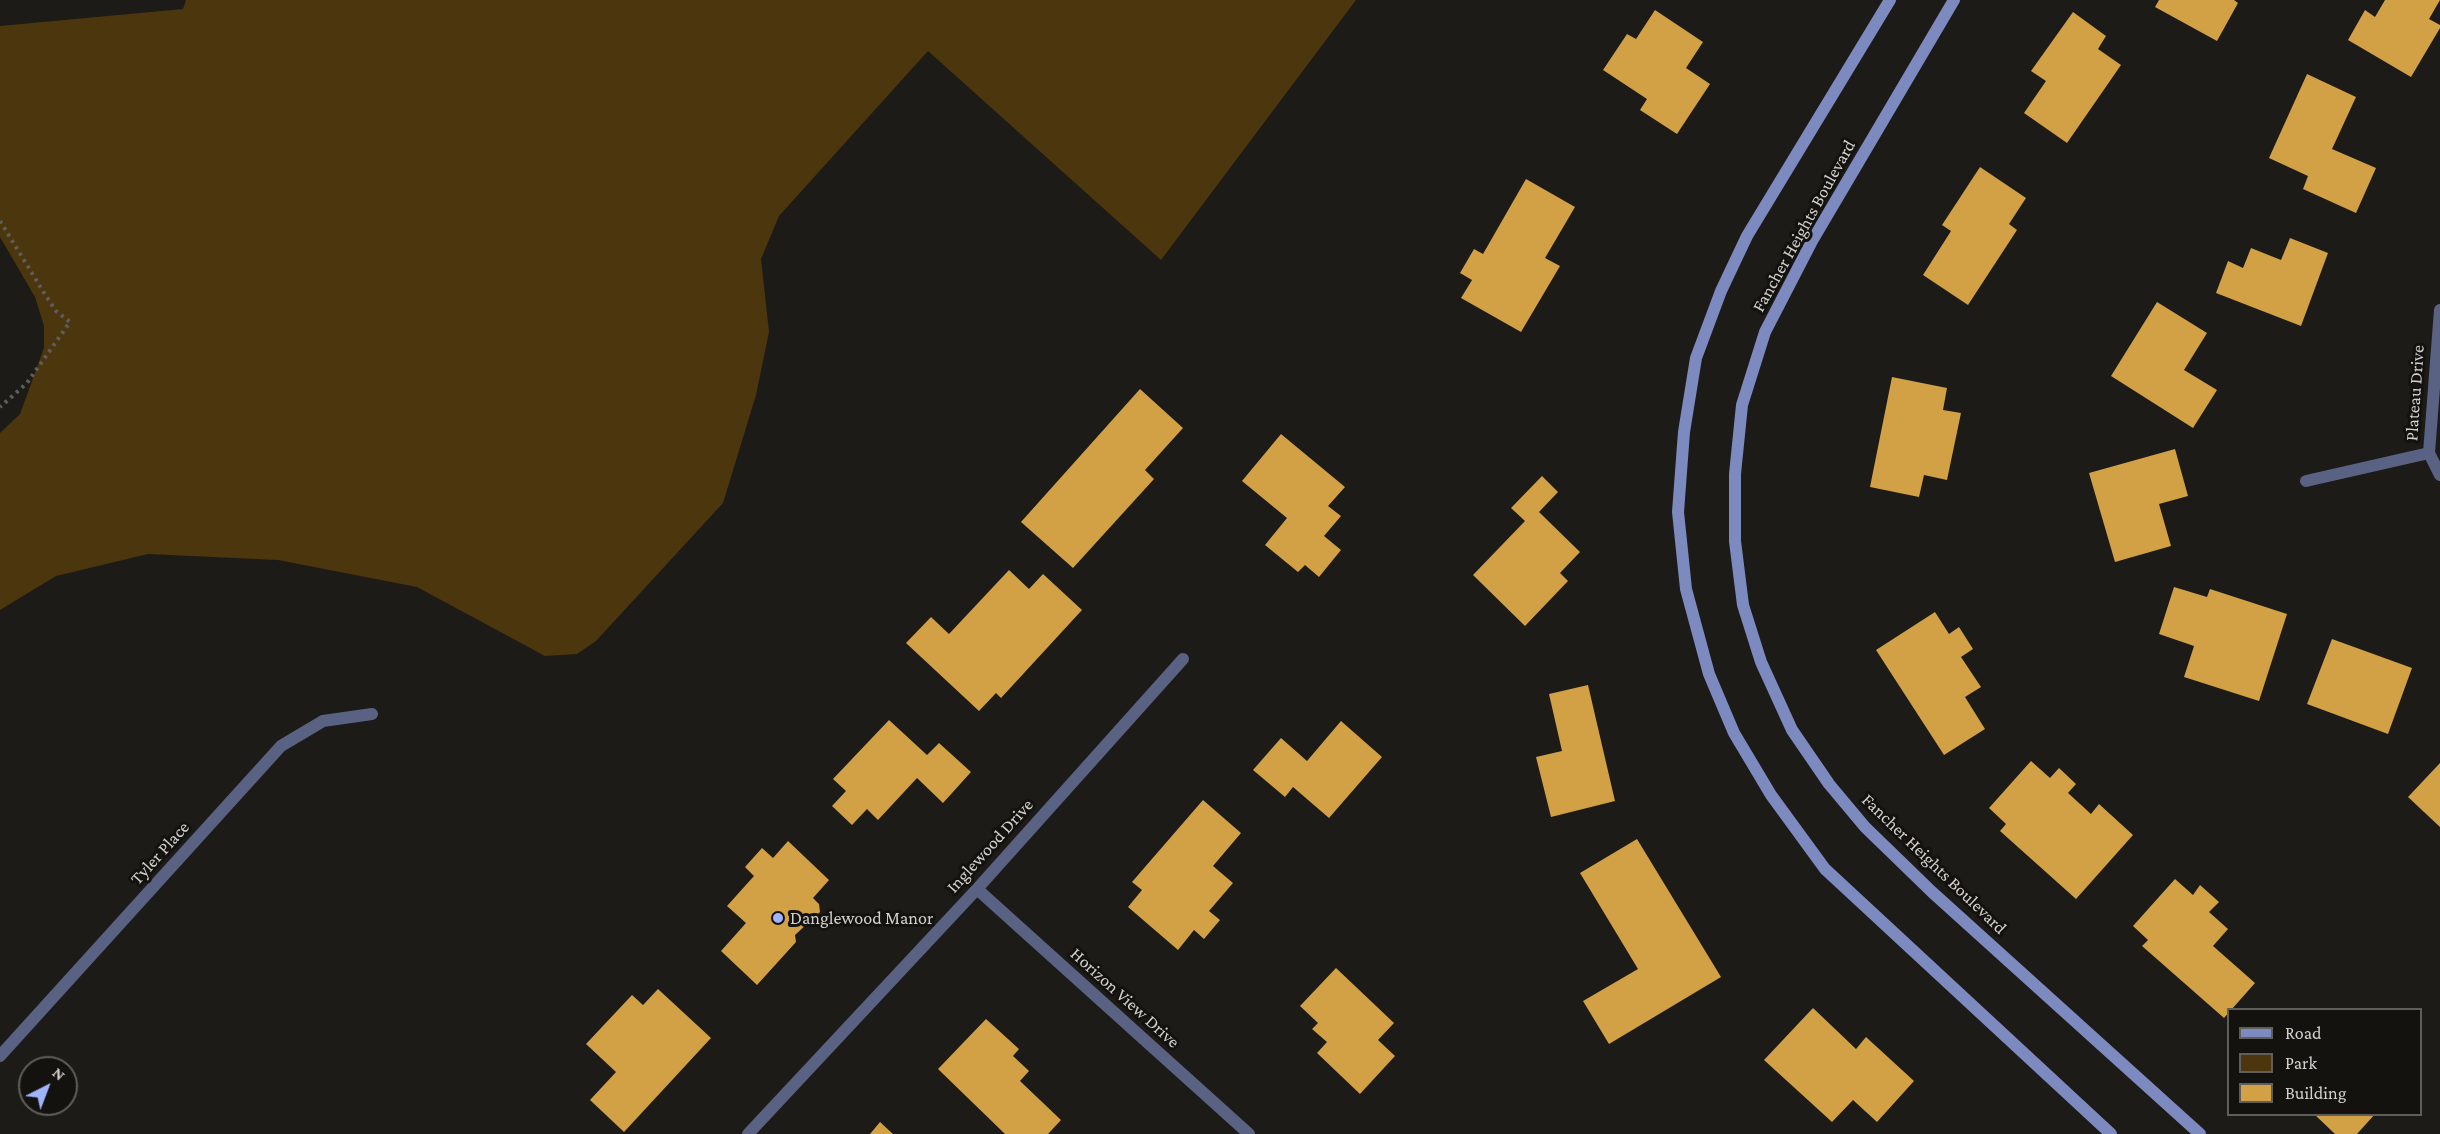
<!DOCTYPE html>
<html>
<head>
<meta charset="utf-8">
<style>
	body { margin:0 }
	#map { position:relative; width:2440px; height:1134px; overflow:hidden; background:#1d1b17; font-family:"Crimson Pro",serif }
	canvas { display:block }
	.legend { position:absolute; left:2227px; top:1008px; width:195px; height:108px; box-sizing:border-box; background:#14120e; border:2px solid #605e5b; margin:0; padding:8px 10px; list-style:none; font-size:18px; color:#d3d1cf }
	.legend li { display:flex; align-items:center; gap:12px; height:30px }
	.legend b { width:30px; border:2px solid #605e5b }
	.north { position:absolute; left:18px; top:1056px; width:60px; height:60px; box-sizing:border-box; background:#14120e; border:2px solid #605e5b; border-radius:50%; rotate:42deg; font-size:16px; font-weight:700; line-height:24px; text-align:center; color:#d3d1cf }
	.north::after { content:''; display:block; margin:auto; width:21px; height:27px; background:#a0b3fd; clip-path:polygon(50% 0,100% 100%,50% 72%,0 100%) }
</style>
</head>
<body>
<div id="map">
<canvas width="2440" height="1134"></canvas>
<ul class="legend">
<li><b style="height:8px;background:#7c8ac0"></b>Road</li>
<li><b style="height:16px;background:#4b360d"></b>Park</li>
<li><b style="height:16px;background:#d2a045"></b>Building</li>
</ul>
<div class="north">N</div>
</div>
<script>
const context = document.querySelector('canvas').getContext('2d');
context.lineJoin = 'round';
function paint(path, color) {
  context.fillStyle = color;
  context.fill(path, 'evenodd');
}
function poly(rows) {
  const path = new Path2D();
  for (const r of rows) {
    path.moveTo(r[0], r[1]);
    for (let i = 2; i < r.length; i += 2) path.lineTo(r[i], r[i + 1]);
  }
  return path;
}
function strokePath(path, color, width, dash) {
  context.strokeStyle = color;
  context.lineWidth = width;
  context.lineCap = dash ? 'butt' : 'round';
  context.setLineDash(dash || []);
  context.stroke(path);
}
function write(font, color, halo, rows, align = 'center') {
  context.font = font + ' "Crimson Pro",serif';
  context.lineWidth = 6;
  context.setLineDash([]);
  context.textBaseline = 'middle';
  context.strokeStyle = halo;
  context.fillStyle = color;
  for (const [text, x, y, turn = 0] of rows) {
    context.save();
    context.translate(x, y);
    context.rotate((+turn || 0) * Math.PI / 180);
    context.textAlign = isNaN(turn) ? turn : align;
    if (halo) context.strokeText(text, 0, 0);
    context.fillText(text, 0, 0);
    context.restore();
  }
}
paint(poly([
	[186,0,1356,0,1161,260,928,51,779,216,761,259,769,332,756,395,723,503,596,641,577,654,545,656,417,587,278,560,148,554,56,576,0,610,0,433,20,414,44,348,44,326,35,297,0,237,0,26,183,9]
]), '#4b360d');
paint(poly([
	[2159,0,2234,0,2238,3,2217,41,2155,7],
	[2385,0,2440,0,2429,19,2440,25,2440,28,2411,77,2348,40,2365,10,2375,17],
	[1655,10,1703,42,1686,68,1710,84,1677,134,1640,110,1647,99,1603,70,1627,34,1636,39],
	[2073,12,2106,36,2098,49,2121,65,2067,143,2024,113,2046,81,2031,71],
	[2307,74,2356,97,2332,149,2376,168,2356,213,2303,189,2308,176,2269,158],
	[1980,167,2026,198,2009,224,2017,230,1968,305,1923,275,1951,231,1942,225],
	[1526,179,1575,207,1545,258,1560,266,1521,332,1461,298,1472,280,1460,273,1474,249,1483,254],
	[2290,238,2328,253,2301,326,2216,293,2228,261,2243,268,2251,248,2281,260],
	[2157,302,2207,333,2184,370,2217,390,2193,428,2111,376],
	[1892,377,1947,388,1943,410,1961,413,1947,480,1924,475,1919,497,1870,487],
	[1140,389,1183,428,1145,470,1154,479,1073,568,1021,522],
	[1281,434,1345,487,1328,506,1341,516,1324,536,1341,550,1319,577,1305,565,1298,572,1265,545,1287,518,1242,481],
	[2175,449,2188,496,2159,504,2171,546,2115,562,2089,473],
	[1542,476,1558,492,1539,512,1580,552,1560,573,1568,581,1525,626,1473,575,1525,521,1511,508],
	[1009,570,1029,589,1043,574,1082,610,1001,698,996,693,979,711,906,643,931,617,949,634],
	[2174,587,2207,597,2210,589,2287,614,2259,701,2184,677,2194,646,2159,634],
	[1935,612,1949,634,1959,627,1973,649,1961,657,1981,687,1965,697,1985,729,1944,755,1876,650],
	[2332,639,2412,668,2388,734,2307,704],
	[1588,685,1615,801,1551,817,1536,757,1562,751,1549,694],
	[889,720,927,755,939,743,971,772,943,803,917,778,878,820,867,809,852,825,832,806,846,791,833,779],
	[1341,721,1382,757,1329,818,1293,787,1285,797,1253,770,1281,738,1307,761],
	[2031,761,2050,778,2059,768,2076,784,2068,793,2091,814,2099,804,2133,835,2076,899,2000,831,2006,824,1989,808],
	[2440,763,2440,827,2408,797],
	[1203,800,1241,833,1213,866,1233,883,1209,911,1220,920,1204,939,1194,930,1178,950,1128,907,1142,890,1132,882],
	[1637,839,1721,977,1609,1044,1583,1001,1638,969,1580,873],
	[788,841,829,880,813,898,819,904,820,912,795,935,796,942,757,985,721,951,746,923,727,906,754,876,745,867,762,848,773,858],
	[2175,879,2193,895,2200,885,2219,902,2209,912,2228,929,2213,946,2255,983,2224,1018,2142,946,2148,940,2133,926],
	[1336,968,1394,1023,1378,1040,1395,1056,1360,1094,1317,1053,1327,1042,1312,1029,1318,1023,1300,1006],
	[658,989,711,1038,624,1132,590,1100,616,1072,586,1044,632,995,643,1005],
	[1813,1008,1856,1049,1866,1037,1914,1081,1877,1122,1853,1100,1832,1122,1764,1060],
	[986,1019,1019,1049,1013,1056,1029,1071,1020,1081,1061,1120,1048,1134,1005,1134,938,1069],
	[2314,1114,2375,1114,2357,1134,2335,1134],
	[880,1122,893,1134,870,1134]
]), '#d2a045');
strokePath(poly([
	[0,221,46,296,56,311,70,322,27,383,0,407]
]), '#5f5d5a', 4, [3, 4.5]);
strokePath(poly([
	[2440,310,2429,453,2440,475],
	[2306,481,2429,453],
	[977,889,1249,1134],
	[0,1056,281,746,323,721,372,714],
	[748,1134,977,889,1183,659]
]), '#596283', 12);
strokePath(poly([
	[1890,0,1747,236,1721,291,1696,358,1684,432,1678,512,1686,589,1709,674,1734,733,1771,795,1825,869,2111,1134],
	[1954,0,1812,241,1765,332,1742,405,1735,474,1735,541,1743,605,1761,662,1792,730,1829,784,1865,827,1932,892,2200,1134]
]), '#7c8ac0', 12);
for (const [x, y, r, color] of [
	[778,918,6,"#a0b3fd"]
]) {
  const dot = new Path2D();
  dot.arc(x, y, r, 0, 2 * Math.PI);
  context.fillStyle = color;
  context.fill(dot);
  strokePath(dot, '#14120e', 2);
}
write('18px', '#d3d1cf', '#14120e', [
	["Fancher Heights Boulevard",1804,226,-61],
	["Plateau Drive",2415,393,-86],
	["Inglewood Drive",990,846,-48],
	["Tyler Place",160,853,-48],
	["Fancher Heights Boulevard",1934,864,44],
	["Horizon View Drive",1125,998,42]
]);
write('18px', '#d3d1cf', '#14120e', [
	["Danglewood Manor",790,918]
], 'left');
</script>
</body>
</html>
